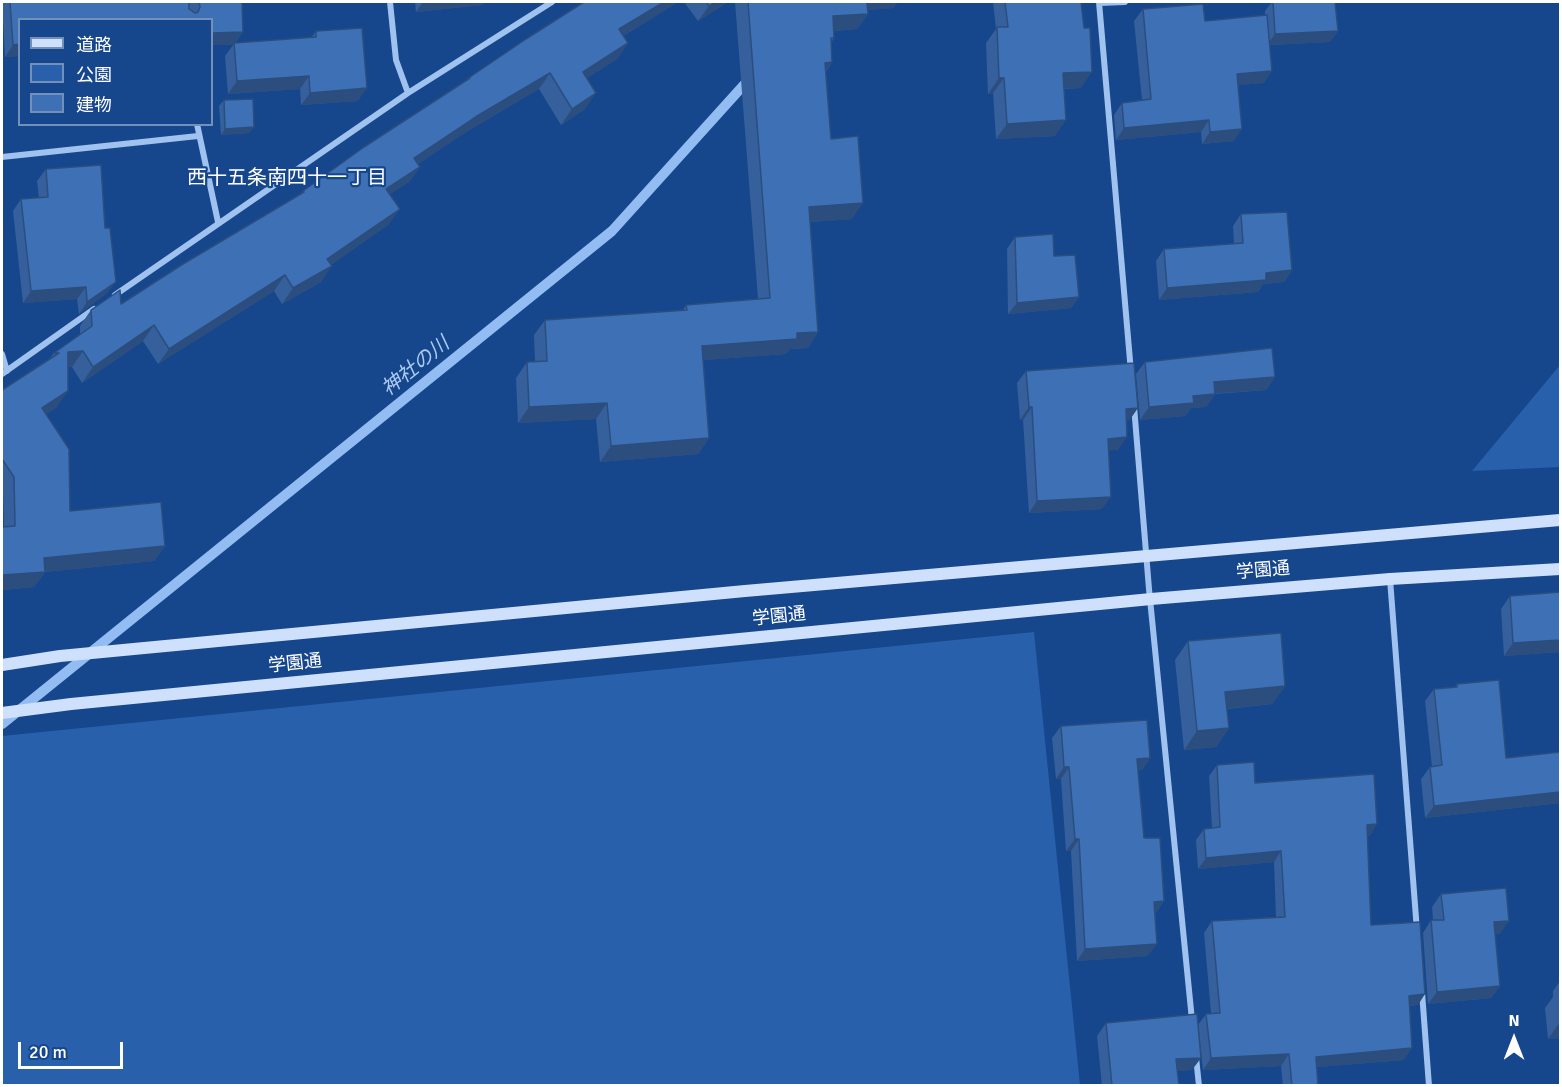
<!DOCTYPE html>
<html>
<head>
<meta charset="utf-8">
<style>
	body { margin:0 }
	#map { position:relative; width:1562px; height:1087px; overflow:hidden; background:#16468c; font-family:Signika,"Noto Sans JP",sans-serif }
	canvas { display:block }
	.frame { position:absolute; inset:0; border:3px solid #fff; pointer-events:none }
	.legend { position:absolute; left:18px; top:18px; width:195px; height:108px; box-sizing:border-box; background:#16468c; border:2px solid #7390ba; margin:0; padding:8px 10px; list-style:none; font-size:18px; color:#fff }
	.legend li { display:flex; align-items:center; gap:12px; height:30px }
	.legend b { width:30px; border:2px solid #7390ba }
	.north { position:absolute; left:1484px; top:1009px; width:60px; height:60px; -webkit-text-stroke:4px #16468c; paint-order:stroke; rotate:0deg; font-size:16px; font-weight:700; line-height:24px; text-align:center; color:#fff }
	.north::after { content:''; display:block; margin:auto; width:21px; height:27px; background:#fff; clip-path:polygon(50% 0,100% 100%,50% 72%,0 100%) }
	.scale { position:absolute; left:18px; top:1042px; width:105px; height:27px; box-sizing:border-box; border:3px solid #fff; border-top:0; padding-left:8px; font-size:18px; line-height:21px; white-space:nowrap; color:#fff; -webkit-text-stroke:4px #16468c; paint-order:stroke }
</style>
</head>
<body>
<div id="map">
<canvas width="1562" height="1087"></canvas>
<div class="frame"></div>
<ul class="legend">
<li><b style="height:8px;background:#cee0fb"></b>道路</li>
<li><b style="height:16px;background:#2860ab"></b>公園</li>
<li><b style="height:16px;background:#3e70b5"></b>建物</li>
</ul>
<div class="north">N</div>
<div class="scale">20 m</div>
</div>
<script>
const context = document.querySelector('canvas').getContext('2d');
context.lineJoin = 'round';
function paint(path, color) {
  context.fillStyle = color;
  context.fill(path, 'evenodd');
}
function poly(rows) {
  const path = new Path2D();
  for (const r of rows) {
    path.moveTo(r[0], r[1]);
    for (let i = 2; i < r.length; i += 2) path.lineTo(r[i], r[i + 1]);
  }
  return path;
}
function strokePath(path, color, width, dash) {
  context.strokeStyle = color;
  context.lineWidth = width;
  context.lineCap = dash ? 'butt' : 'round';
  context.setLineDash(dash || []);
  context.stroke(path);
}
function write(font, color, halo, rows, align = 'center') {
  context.font = font + ' Signika,"Noto Sans JP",sans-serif';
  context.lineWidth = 4.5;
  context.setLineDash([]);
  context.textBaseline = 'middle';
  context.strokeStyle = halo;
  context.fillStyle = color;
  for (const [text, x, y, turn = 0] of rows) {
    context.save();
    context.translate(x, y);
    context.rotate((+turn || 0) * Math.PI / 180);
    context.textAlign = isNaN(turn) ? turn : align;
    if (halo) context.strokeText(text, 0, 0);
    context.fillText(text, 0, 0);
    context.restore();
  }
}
paint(poly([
	[1560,365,1560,467,1472,471],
	[1034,632,1080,1085,2,1085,2,736]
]), '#2860ab');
strokePath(poly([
	[2,724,612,231,751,77]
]), '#92bcf2', 10);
strokePath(poly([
	[390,2,396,60,408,93],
	[1099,2,1131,372],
	[1099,3,1125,2],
	[197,124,218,222],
	[2,157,198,136],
	[115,295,408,93,552,2],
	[2,354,7,371],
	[2,374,94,309],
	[1134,406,1149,589,1192,1020],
	[1390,579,1417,931],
	[1422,992,1429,1086],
	[1196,1057,1199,1086]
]), '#a0c2ef', 6);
strokePath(poly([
	[2,665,60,656,745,591,1560,520],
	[2,713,71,704,1151,599,1390,579,1560,569]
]), '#cee0fb', 12);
paint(poly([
	[2,2,189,2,190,9,189,2,242,2,243,32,235,43,311,38,316,31,358,101,301,105,300,89,228,94,225,56,233,45,212,45,20,20,20,56,5,57],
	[415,2,484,2,482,5,416,12],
	[584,2,678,2,623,36,628,43,617,59,587,78,585,109,561,125,539,89,466,132,418,164,420,167,409,182,390,194,389,224,331,265,321,282,282,304,274,291,158,364,143,341,82,383,72,367,68,367,57,407,46,414,70,511,165,546,154,561,45,572,34,587,2,590,2,527,4,526,3,493,2,491,2,390,50,358,54,353,80,334,80,326,91,310,121,304,300,194,303,191,465,81,467,79],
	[684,2,728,2,698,21],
	[735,2,898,2,893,8,867,10,868,14,857,29,834,31,834,38,831,43,832,62,826,72,831,139,852,219,810,222,818,332,808,348,790,349,786,354,703,360,709,438,698,454,600,462,596,419,518,423,516,378,527,362,535,362,534,335,545,320,683,310,686,305,758,299],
	[993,2,1081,2,1081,88,1064,89,1055,136,996,139,993,93,988,94,986,43,996,29],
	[1272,2,1335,2,1338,31,1330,42,1270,45,1264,83,1238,85,1234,141,1202,144,1201,132,1116,140,1114,115,1122,103,1142,100,1134,21,1143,9,1205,21,1265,15,1265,11],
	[224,100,254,127,249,133,221,135,219,106],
	[46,169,107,293,79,314,77,299,23,303,13,211,21,199,39,198,37,181],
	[1241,214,1292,270,1284,282,1263,284,1258,292,1159,300,1156,261,1164,249,1234,244,1233,226],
	[1015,237,1054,256,1079,297,1071,308,1008,314,1007,249],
	[1145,362,1275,377,1266,390,1215,394,1206,407,1191,408,1185,416,1140,420,1136,374],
	[1026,371,1129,421,1126,421,1118,450,1109,450,1102,509,1029,513,1023,420,1020,420,1017,383],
	[1560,592,1560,652,1504,656,1501,609,1510,596],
	[1188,641,1285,686,1272,704,1227,709,1229,728,1216,747,1184,750,1175,660],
	[1457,684,1506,758,1560,752,1560,803,1425,818,1421,779,1430,767,1432,767,1425,701,1434,689,1455,687],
	[1061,726,1150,758,1142,770,1138,770,1144,838,1164,901,1155,913,1148,956,1077,961,1071,851,1066,851,1061,779,1056,779,1052,738],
	[1217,765,1370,836,1367,836,1371,925,1418,1005,1409,1006,1404,1060,1317,1067,1318,1086,1283,1086,1281,1066,1203,1070,1198,1025,1206,1014,1211,1013,1204,933,1212,921,1276,917,1274,862,1198,869,1196,840,1204,829,1212,828,1209,776],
	[1441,894,1500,934,1495,934,1500,986,1491,998,1428,1004,1423,933,1431,920,1433,920,1432,907],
	[1560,981,1560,1038,1548,1039,1545,1008,1553,997,1553,991],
	[1106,1023,1192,1070,1177,1071,1179,1086,1102,1086,1097,1036]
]), '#35609c');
paint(poly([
	[423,2,484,2,482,5,416,12],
	[664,2,678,2,608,45,619,29],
	[715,2,728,2,698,21,709,6],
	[862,2,898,2,893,8,855,11],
	[868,14,857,29,822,32,833,16],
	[1338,31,1330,42,1267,45,1275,34],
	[243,32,233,45,212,45,212,33],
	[628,43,617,59,572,88,583,72],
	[20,44,20,56,5,57,13,45],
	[832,62,821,78,825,63],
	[1272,71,1264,83,1229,86,1237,74],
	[1092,72,1081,88,1052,89,1063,73],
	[550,73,539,89,466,132,403,174,414,158,477,116],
	[309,76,300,89,228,94,237,81],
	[999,78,1004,78,993,93,988,94],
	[367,88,358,101,301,105,310,93],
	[596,93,585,109,561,125,572,109],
	[1066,120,1055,136,996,139,1007,124],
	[1209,120,1201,132,1116,140,1124,128],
	[254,127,249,133,221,135,225,129],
	[1242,129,1234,141,1202,144,1210,132],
	[420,167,409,182,375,204,386,189],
	[863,203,852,219,798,223,809,207],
	[400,209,389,224,317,275,332,266,321,282,282,304,293,288,327,259],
	[1292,270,1284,282,1263,284,1258,292,1159,300,1167,288,1266,273],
	[285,275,274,291,158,364,169,349],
	[116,282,107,293,79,314,87,302],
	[86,287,77,299,23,303,31,291],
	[1079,297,1071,308,1008,314,1017,303],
	[154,325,143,341,82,383,93,367],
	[818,332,808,348,790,349,786,354,691,361,702,346,797,333],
	[83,351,72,367,57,368,68,352],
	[1275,377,1266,390,1205,394,1214,382],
	[68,391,57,407,31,424,42,408],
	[1215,394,1206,407,1191,408,1185,416,1140,420,1149,407,1193,396],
	[607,403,596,419,518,423,529,407],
	[1029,407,1032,407,1023,420,1020,420],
	[1138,408,1129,421,1117,422,1126,409],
	[1127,437,1118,450,1099,451,1108,439],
	[709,438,698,454,600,462,611,446],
	[1111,497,1102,509,1029,513,1037,501],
	[165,546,154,561,45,572,34,587,2,590,2,575,44,558],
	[1560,640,1560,652,1504,656,1513,643],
	[1285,686,1272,704,1212,710,1225,692],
	[1229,728,1216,747,1184,750,1197,731],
	[1150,758,1142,770,1129,771,1137,759],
	[1064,767,1069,767,1061,779,1056,779],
	[1560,792,1560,803,1425,818,1434,806],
	[1377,824,1370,836,1359,836,1367,825],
	[1075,839,1079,839,1071,851,1066,851],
	[1281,851,1274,862,1198,869,1206,858],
	[1164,901,1156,913,1146,914,1154,902],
	[1509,921,1500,934,1485,935,1494,922],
	[1157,944,1148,956,1077,961,1085,949],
	[1500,986,1491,998,1428,1004,1437,992],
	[1425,994,1418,1005,1401,1007,1409,996],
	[1560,1022,1560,1038,1548,1039],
	[1412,1048,1404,1060,1308,1068,1316,1057],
	[1289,1054,1281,1066,1203,1070,1211,1058],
	[1201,1058,1192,1070,1167,1072,1176,1059]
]), '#2b4e7f');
const building = poly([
	[10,2,189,2,189,9,195,13,198,12,200,7,199,2,242,2,243,32,212,33,212,20,20,20,20,44,13,45,10,2],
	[584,2,664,2,619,29,628,43,583,72,596,93,572,109,550,73,477,116,414,158,420,167,386,189,400,209,327,259,332,266,293,288,285,275,169,349,154,325,93,367,83,351,68,352,68,391,42,408,69,449,70,511,161,502,165,546,44,558,45,572,2,575,2,527,15,526,14,477,2,459,2,390,59,353,54,353,92,326,91,310,120,290,121,304,183,264,304,192,303,191,364,147,470,78,467,79,526,39,584,2],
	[706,2,715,2,709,6,706,2],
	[748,2,867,2,868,14,833,16,834,38,831,38,832,62,825,63,831,139,858,136,863,203,809,207,818,332,797,333,797,339,702,346,709,438,611,446,607,403,529,407,527,362,547,361,545,320,687,310,686,305,770,298,748,2],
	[1005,2,1081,2,1084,28,1090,28,1092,72,1063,73,1066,120,1007,124,1004,78,999,78,997,27,1008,27,1005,2],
	[1273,2,1335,2,1338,31,1275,34,1273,2],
	[1203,4,1205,21,1267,15,1272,71,1237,74,1242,129,1210,132,1209,120,1124,128,1122,103,1151,99,1143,9,1203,4],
	[362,28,367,88,310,93,309,76,237,81,234,43,316,37,316,31,362,28],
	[253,99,254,127,225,129,224,100,253,99],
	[101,165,105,228,110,228,116,282,87,302,86,287,31,291,21,199,48,197,46,169,101,165],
	[1287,212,1292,270,1266,273,1266,280,1167,288,1164,249,1243,243,1241,214,1287,212],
	[1053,234,1054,256,1075,255,1079,297,1017,303,1015,237,1053,234],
	[1272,348,1275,377,1214,382,1215,394,1193,396,1194,403,1149,407,1145,362,1272,348],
	[1134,363,1138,408,1126,409,1127,437,1108,439,1111,497,1037,501,1032,407,1029,407,1026,371,1134,363],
	[1560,592,1560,640,1513,643,1510,596,1560,592],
	[1281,633,1285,686,1225,692,1229,728,1197,731,1188,641,1281,633],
	[1499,680,1506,758,1560,752,1560,792,1434,806,1430,767,1442,765,1434,689,1457,687,1457,684,1499,680],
	[1147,720,1150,758,1137,759,1144,838,1160,838,1164,901,1154,902,1157,944,1085,949,1079,839,1075,839,1069,767,1064,767,1061,726,1147,720],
	[1254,762,1255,783,1374,774,1377,824,1367,825,1371,925,1420,922,1425,994,1409,996,1412,1048,1316,1057,1318,1086,1292,1086,1289,1054,1211,1058,1206,1014,1220,1013,1212,921,1285,917,1281,851,1206,858,1204,829,1220,827,1217,765,1254,762],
	[1506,888,1509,921,1494,922,1500,986,1437,992,1431,920,1444,920,1441,894,1506,888],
	[1197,1014,1201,1058,1176,1059,1179,1086,1112,1086,1106,1023,1197,1014]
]);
paint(building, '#3e70b5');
strokePath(building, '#2b4e7f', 1.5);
write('18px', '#fff', '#16468c', [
	["学園通",1263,571,-5],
	["学園通",779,617,-6],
	["学園通",295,664,-6]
]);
write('20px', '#fff', '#16468c', [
	["西十五条南四十一丁目",287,179]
]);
write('italic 20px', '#acccf6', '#16468c', [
	["神社の川",416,367,-39]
]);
</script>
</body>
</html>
